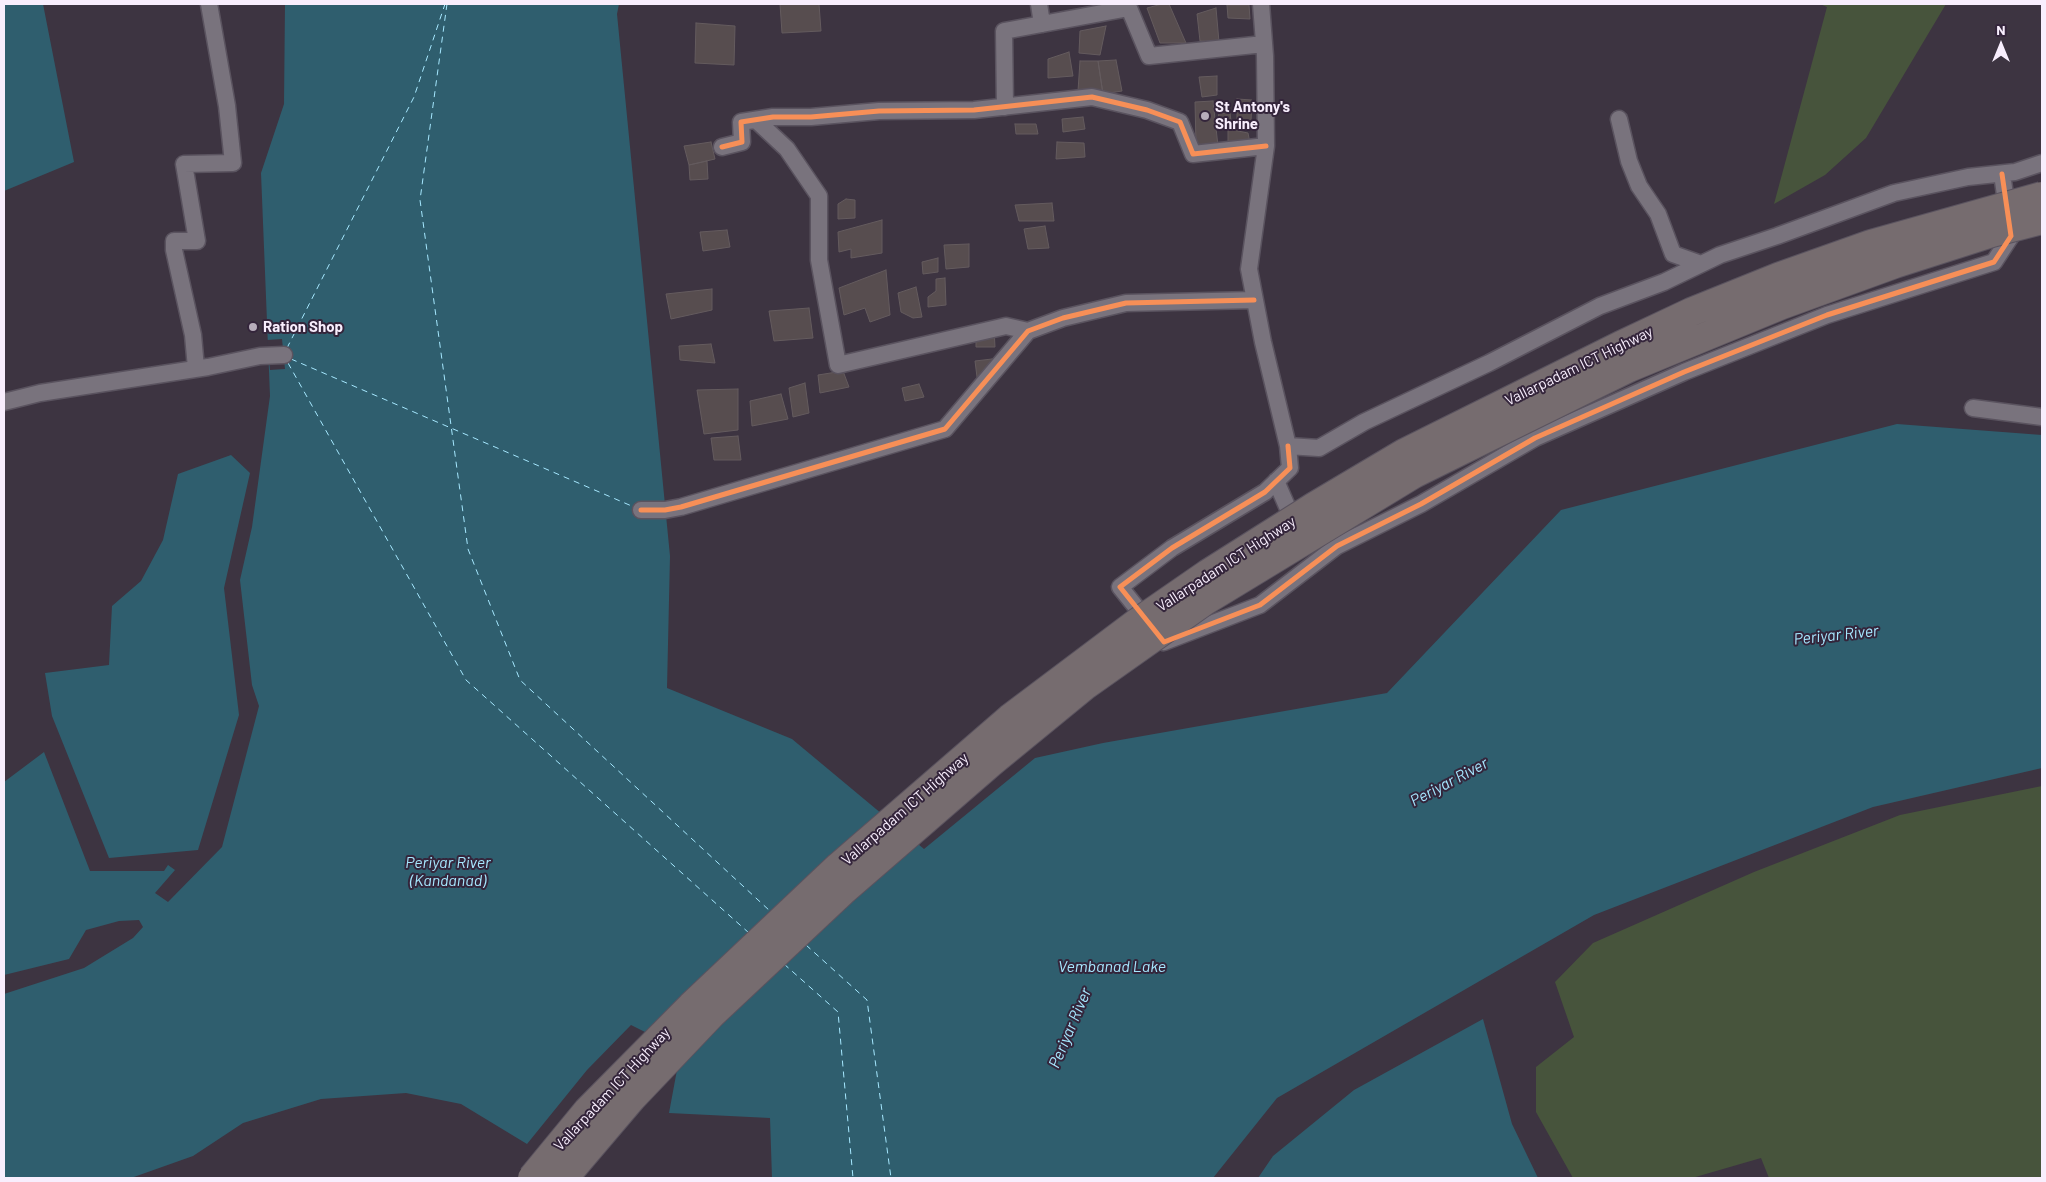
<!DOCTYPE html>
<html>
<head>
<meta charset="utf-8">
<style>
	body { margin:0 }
	#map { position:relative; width:2046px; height:1182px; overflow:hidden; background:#3d3441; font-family:Barlow,sans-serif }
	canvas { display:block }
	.frame { position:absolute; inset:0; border:5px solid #f8eefd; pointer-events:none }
	.north { position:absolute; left:1976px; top:20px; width:50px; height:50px; -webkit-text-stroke:4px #34253b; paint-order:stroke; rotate:0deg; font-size:14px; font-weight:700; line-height:20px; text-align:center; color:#f8eefd }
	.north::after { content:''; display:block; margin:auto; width:18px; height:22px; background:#f8eefd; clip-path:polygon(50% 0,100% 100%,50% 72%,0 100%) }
</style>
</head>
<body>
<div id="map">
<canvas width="2046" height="1182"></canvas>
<div class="frame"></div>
<div class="north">N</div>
</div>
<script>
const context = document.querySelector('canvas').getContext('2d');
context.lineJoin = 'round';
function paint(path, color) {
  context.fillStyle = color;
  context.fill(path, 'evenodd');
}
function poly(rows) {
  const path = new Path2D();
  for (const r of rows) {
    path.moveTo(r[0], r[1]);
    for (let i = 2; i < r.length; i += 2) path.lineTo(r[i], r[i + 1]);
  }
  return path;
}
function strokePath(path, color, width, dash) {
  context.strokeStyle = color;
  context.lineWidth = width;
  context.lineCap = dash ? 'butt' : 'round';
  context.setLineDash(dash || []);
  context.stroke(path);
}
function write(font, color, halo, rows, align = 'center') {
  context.font = font + ' Barlow,sans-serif';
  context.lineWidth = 4;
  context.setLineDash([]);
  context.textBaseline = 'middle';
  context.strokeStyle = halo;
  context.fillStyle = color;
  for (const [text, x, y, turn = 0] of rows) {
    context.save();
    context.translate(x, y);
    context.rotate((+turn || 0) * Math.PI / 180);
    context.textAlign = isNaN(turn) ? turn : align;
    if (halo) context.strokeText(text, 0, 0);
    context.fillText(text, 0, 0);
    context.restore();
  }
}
paint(poly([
	[1820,4,1946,4,1866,138,1825,175,1774,204,1827,7],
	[2042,786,2042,1178,1769,1178,1761,1158,1692,1178,1573,1178,1536,1112,1536,1067,1574,1037,1555,982,1593,943,1754,872,1900,815]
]), '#47543c');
paint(poly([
	[4,4,43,4,74,162,4,191],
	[285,4,619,4,617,14,670,556,667,688,792,739,924,849,1035,758,1103,743,1387,693,1561,510,1897,424,2042,435,2042,768,1873,807,1594,915,1277,1098,1213,1178,772,1178,770,1118,669,1113,679,1059,653,1036,631,1025,587,1070,527,1144,461,1104,406,1093,321,1099,243,1123,193,1156,131,1178,4,1178,4,994,84,968,133,938,143,927,139,920,119,921,86,930,69,959,4,975,4,782,44,752,90,871,164,871,168,865,175,870,155,893,168,902,222,847,259,706,252,685,240,580,252,527,270,396,261,173,284,104],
	[231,455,250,473,224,588,239,715,198,850,109,858,52,716,45,673,109,665,112,606,141,581,163,540,178,474],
	[1483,1019,1512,1124,1538,1178,1258,1178,1273,1156,1354,1090]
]), '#2f5e6e');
paint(poly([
	[282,339,285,369,270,370,267,340]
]), '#3d3441');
strokePath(poly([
	[447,4,420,200,468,549,520,680,770,911],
	[287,348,414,97,445,4],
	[291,359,634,507],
	[288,363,466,680,749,933],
	[806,945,867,1000,891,1178],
	[784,964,838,1012,853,1178]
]), '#a6e8ff', 1, [6, 5]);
const building = poly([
	[780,4,819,4,821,31,782,33,780,4],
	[1162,4,1169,4,1186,43,1160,43,1147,8,1162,4],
	[1227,5,1249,5,1250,19,1228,18,1227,5],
	[1216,8,1219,42,1200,41,1197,14,1216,8],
	[696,23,735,26,734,65,695,63,696,23],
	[1106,26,1100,55,1079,53,1080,31,1106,26],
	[1069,52,1073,76,1048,78,1048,59,1069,52],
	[1116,60,1122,91,1103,94,1098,61,1116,60],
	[1080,61,1098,61,1103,94,1078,91,1080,61],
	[1217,76,1217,95,1202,97,1199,77,1217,76],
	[1237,99,1252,100,1251,121,1237,119,1237,99],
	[1213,101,1218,146,1196,144,1195,102,1213,101],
	[1219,113,1230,113,1232,129,1216,129,1219,113],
	[1083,117,1085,129,1063,132,1062,119,1083,117],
	[1015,124,1036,124,1038,134,1016,134,1015,124],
	[1228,129,1248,133,1250,143,1228,143,1228,129],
	[711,142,715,159,689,165,684,146,711,142],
	[1057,142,1084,143,1085,157,1056,159,1057,142],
	[707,161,708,179,690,180,689,165,707,161],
	[846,199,855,200,855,218,838,219,838,204,846,199],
	[1052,203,1054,221,1019,221,1015,205,1052,203],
	[882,220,882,253,851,258,851,249,839,252,838,232,882,220],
	[1045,226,1049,248,1028,249,1024,229,1045,226],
	[727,230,730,247,703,251,700,232,727,230],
	[969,244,969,267,946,269,944,245,969,244],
	[938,258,938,272,923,274,922,262,938,258],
	[886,270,890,315,870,322,865,308,844,315,839,288,886,270],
	[945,278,946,305,928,307,928,297,936,291,936,279,945,278],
	[916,287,922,317,913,318,901,312,898,293,916,287],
	[712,289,712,310,671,319,666,294,712,289],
	[809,308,813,338,774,341,769,311,809,308],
	[994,329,995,347,976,347,976,338,994,329],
	[711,344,715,363,680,360,679,346,711,344],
	[992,359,992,374,977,377,975,361,992,359],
	[843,371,849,387,820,393,818,375,843,371],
	[805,383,809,413,793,417,789,388,805,383],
	[919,384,924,397,905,401,902,388,919,384],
	[738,389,738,430,704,434,697,390,738,389],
	[781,394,788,419,752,426,750,401,781,394],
	[738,436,741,460,714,460,711,438,738,436]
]);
paint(building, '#574d4f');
strokePath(building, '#645b5e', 1);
const minor = poly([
	[1039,4,1042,24],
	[1261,4,1265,56,1266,146,1249,269,1263,342,1288,446,1319,448,1364,422,1489,363,1600,306,1664,282,1720,255,1777,236,1894,193,1968,177,2015,172,2042,163],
	[1005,107,1004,31,1129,8,1149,56,1264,44],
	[1619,119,1629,161,1639,186,1658,214,1673,254,1701,264],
	[756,120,787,149,819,196,819,260,838,365,1006,326,1028,331],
	[722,147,742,142,741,122,773,117,811,117,879,111,974,110,1092,97,1147,110,1180,122,1193,154,1266,146],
	[196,368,193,335,174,250,174,241,197,241,184,164,233,163,227,106,209,4],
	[4,402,40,393,208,367,260,356,284,355],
	[1973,408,2042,417],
	[1288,446,1290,468,1265,492,1172,548,1120,587,1164,642,1260,605,1337,546,1421,504,1535,438,1684,372,1827,315,1994,262,2011,236,2002,174],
	[1276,481,1296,527],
	[641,510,665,510,681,507,945,429,1028,331,1063,318,1126,303,1254,300]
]);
strokePath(minor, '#5a535f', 19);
strokePath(minor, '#79737d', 16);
const trunkBridge = poly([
	[532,1178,588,1110,691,1006,839,866,1010,718,1139,621,1207,574,1313,507,1404,453,1621,345,1691,312,1778,277,1871,244,2042,196],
	[564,1178,632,1098,712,1014,842,892,992,762,1086,685,1205,601,1414,474,1629,368,1782,305,1895,264,1992,233,2042,220]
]);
strokePath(trunkBridge, '#5a535f', 30, []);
strokePath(trunkBridge, '#766c6f', 28);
strokePath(poly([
	[722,147,742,142,741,122,773,117,811,117,879,111,974,110,1092,97,1147,110,1180,122,1193,154,1266,146],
	[1288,446,1290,468,1265,492,1172,548,1120,587,1164,642,1260,605,1337,546,1421,504,1535,438,1684,372,1827,315,1994,262,2011,236,2002,174],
	[641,510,665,510,681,507,945,429,1028,331,1063,318,1126,303,1254,300]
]), '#f78f57', 5);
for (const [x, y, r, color] of [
	[1205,116,5,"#b7adbb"],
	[253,327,5,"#b7adbb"]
]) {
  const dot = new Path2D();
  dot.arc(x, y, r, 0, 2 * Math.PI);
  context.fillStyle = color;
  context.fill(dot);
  strokePath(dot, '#34253b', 2);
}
write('bold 15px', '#f8eefd', '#34253b', [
	["St Antony's",1215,107],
	["Shrine",1215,124],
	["Ration Shop",263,327]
], 'left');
write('15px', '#f8eefd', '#34253b', [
	["Vallarpadam ICT Highway",1579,366,-26],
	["Vallarpadam ICT Highway",1226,564,-33],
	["Vallarpadam ICT Highway",905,809,-41],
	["Vallarpadam ICT Highway",612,1089,-47]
]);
write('italic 16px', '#a6e8ff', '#34253b', [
	["Periyar River",1836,635,-6],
	["Periyar River",1449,782,-28],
	["Periyar River",448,863],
	["(Kandanad)",448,881],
	["Vembanad Lake",1112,967],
	["Periyar River",1070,1028,-67]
]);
</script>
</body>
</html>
